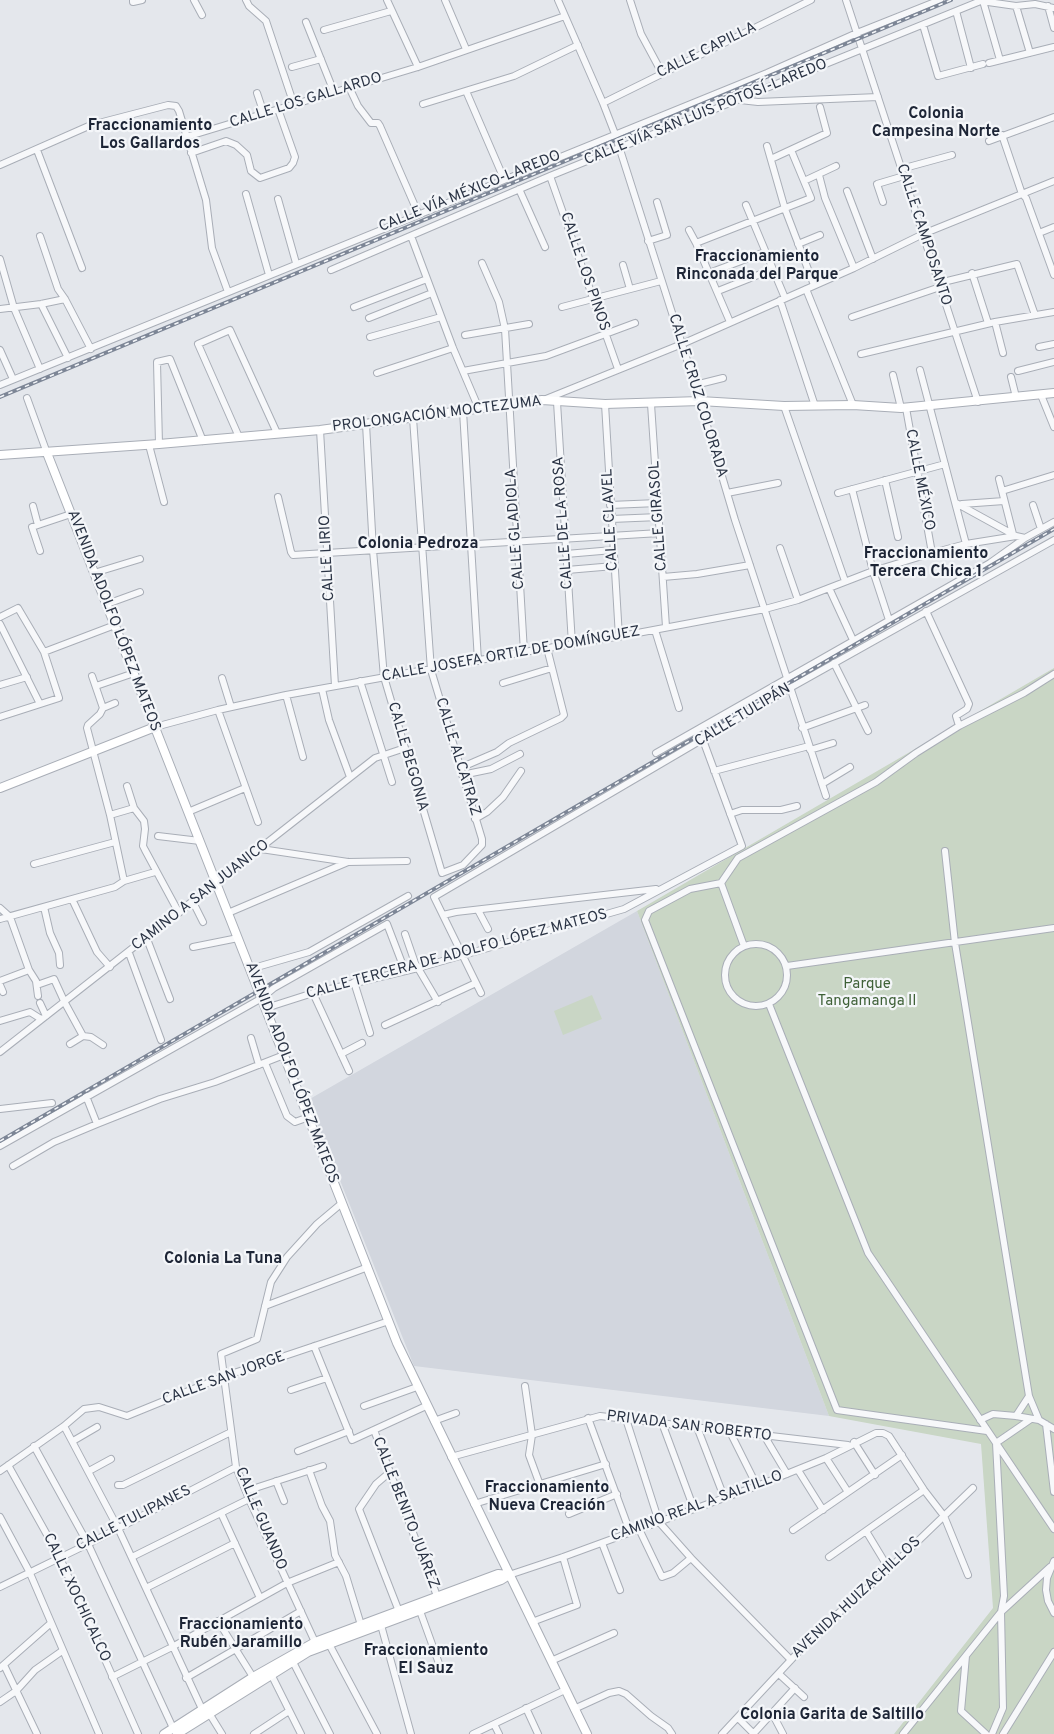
<!DOCTYPE html>
<html>
<head>
<meta charset="utf-8">
<style>
	body { margin:0 }
	canvas { display:block; background:#e4e7ec }
</style>
</head>
<body>
<canvas width="1054" height="1734"></canvas>
<script>
const context = document.querySelector('canvas').getContext('2d');
context.lineJoin = 'round';
function paint(path, color) {
  context.fillStyle = color;
  context.fill(path, 'evenodd');
}
function poly(rows) {
  const path = new Path2D();
  for (const r of rows) {
    if (r.length === 3) {
      path.moveTo(r[0] + r[2], r[1]);
      path.arc(r[0], r[1], r[2], 0, 2 * Math.PI);
      continue;
    }
    path.moveTo(r[0], r[1]);
    for (let i = 2; i < r.length; i += 2) path.lineTo(r[i], r[i + 1]);
  }
  return path;
}
function strokePath(path, color, width, dash) {
  context.strokeStyle = color;
  context.lineWidth = width;
  context.lineCap = dash ? 'butt' : 'round';
  context.setLineDash(dash || []);
  context.stroke(path);
}
function write(font, color, halo, rows, align = 'center') {
  context.font = font + ' Overpass,sans-serif';
  context.lineWidth = 4.5;
  context.setLineDash([]);
  context.textBaseline = 'middle';
  context.strokeStyle = halo;
  context.fillStyle = color;
  for (const [text, x, y, turn = 0] of rows) {
    context.save();
    context.translate(x, y);
    context.rotate((+turn || 0) * Math.PI / 180);
    context.textAlign = isNaN(turn) ? turn : align;
    if (halo) context.strokeText(text, 0, 0);
    context.fillText(text, 0, 0);
    context.restore();
  }
}
paint(poly([
	[637,911,829,1416,414,1366,308,1100]
]), '#d2d6de');
paint(poly([
	[1054,668,1054,1734,894,1734,993,1608,981,1444,829,1416,637,911],
	[592,995,602,1019,563,1035,554,1011]
]), '#c9d6c5');
const street = poly([
	[133,0,133,2,142,0],
	[194,0,202,15],
	[246,0,249,6,266,21,294,105],
	[387,0,418,67],
	[445,0,466,49],
	[558,0,603,103,615,134,695,385,735,520,826,796],
	[630,0,641,34,662,73],
	[846,0,978,402],
	[981,1,1016,6,1035,4,1054,8],
	[983,1,1000,60],
	[1016,6,1030,53],
	[1048,6,1054,28],
	[956,11,971,68],
	[306,22,334,92],
	[923,25,938,76,983,64],
	[324,30,391,11],
	[989,63,1054,47],
	[292,67,321,59],
	[349,87,358,106,371,123,378,123,380,126,418,213],
	[466,91,504,179],
	[257,93,264,114],
	[740,100,758,102,878,97],
	[603,103,811,0],
	[423,104,514,76,578,45],
	[1002,135,1022,194,1026,198,1054,275],
	[186,137,418,67,565,16],
	[989,141,1054,117],
	[767,146,785,209,814,285],
	[37,150,82,268],
	[191,153,226,141,236,145,247,155,251,171,260,178,289,168,293,163,295,157,278,109],
	[771,159,827,133,820,107],
	[0,165,91,125,168,105,176,106,179,111,206,200,212,248,228,292],
	[901,169,952,155],
	[819,175,825,198,854,268],
	[550,176,618,369],
	[804,181,836,166],
	[519,189,545,247],
	[847,191,873,259],
	[246,194,269,275],
	[278,199,296,263],
	[883,202,877,184,904,176],
	[746,205,785,298],
	[689,230,696,243,730,322],
	[1039,233,1054,227],
	[40,236,58,289,65,299,91,349],
	[411,236,453,348,479,409],
	[648,241,667,235,657,202],
	[696,243,811,198,791,150],
	[798,244,820,235],
	[0,259,14,308,40,369],
	[482,263,499,302,505,329,524,652],
	[623,265,630,289],
	[331,270,550,176,983,0],
	[709,273,765,252],
	[972,273,988,323],
	[939,283,1017,264,1035,315],
	[806,289,853,405],
	[718,291,773,269],
	[780,300,815,406],
	[41,304,68,358],
	[354,307,427,279],
	[562,307,661,281],
	[0,309,41,304,65,299],
	[852,317,940,287],
	[369,318,432,293],
	[995,322,1003,353],
	[465,335,529,324],
	[370,337,441,317],
	[1039,347,1054,344],
	[0,350,13,379],
	[861,354,995,322,1054,312],
	[920,370,966,544],
	[463,371,546,356,635,323],
	[1018,371,1054,362],
	[377,373,453,348],
	[893,375,901,408],
	[1011,377,1016,397],
	[0,385,767,73,857,33,940,0],
	[695,385,723,378],
	[1041,395,1054,427],
	[27,398,47,453],
	[546,399,682,344,854,268,923,234,1054,181],
	[557,402,572,644],
	[605,404,619,637],
	[651,404,666,627],
	[784,406,845,581],
	[906,408,932,553],
	[463,411,478,661],
	[366,424,373,550,384,677,442,873,463,865,482,845,482,839,431,670,413,418],
	[320,430,335,686],
	[239,437,198,344,230,330,277,433],
	[159,444,157,362,170,359,203,441],
	[149,445,164,502],
	[999,479,1013,534],
	[885,480,898,537],
	[852,489,873,571,889,620],
	[1002,491,1054,475],
	[727,493,778,483],
	[838,493,945,464],
	[278,497,291,552,293,555,660,533],
	[956,503,1016,536],
	[962,504,1004,501],
	[610,505,658,503],
	[1033,505,1041,529],
	[33,506,38,525],
	[611,519,659,517],
	[780,548,798,600],
	[40,551,32,527,71,514],
	[566,554,613,550],
	[567,570,614,566],
	[94,573,140,559],
	[663,577,697,574,750,565],
	[829,588,853,640],
	[107,604,140,592],
	[926,611,969,704,967,709,956,716,959,726],
	[0,617,18,608,44,652,59,698,0,717],
	[0,624,40,704],
	[655,630,679,708],
	[44,652,115,625],
	[834,663,868,731],
	[92,676,103,708],
	[222,678,231,707],
	[360,681,392,782],
	[503,683,552,668],
	[0,685,27,677],
	[96,686,134,673],
	[322,689,329,720,350,777],
	[286,695,303,757],
	[115,703,103,708,100,714,88,725,87,728,110,815,124,881],
	[218,710,258,822],
	[155,727,218,710,286,695,524,652,627,635,765,609,798,600,873,571,932,553,966,544,1016,536,1025,538],
	[802,728,865,705],
	[810,750,833,743],
	[656,753,990,563,1025,538,1054,522],
	[460,768,497,752,509,743,561,718,564,715,547,648],
	[714,771,809,746],
	[462,775,491,769,520,754],
	[822,784,850,767],
	[127,786,134,808,144,821,145,829,143,846,145,850,179,913],
	[188,812,245,788],
	[730,814,742,810,781,810,797,806],
	[110,815,134,808],
	[475,819,487,812,503,797,521,771],
	[158,836,200,841],
	[261,849,348,862,407,861],
	[945,851,955,943,1029,1396,1039,1420],
	[34,864,115,842],
	[721,883,738,858,876,782,916,753,959,726,1024,693,1054,674],
	[72,899,97,952,110,967],
	[193,902,203,922],
	[44,907,50,933,59,953,60,965],
	[0,908,10,917,29,970,36,981,38,996],
	[478,910,488,929],
	[228,913,348,862],
	[443,915,456,912,656,889],
	[0,919,115,887,124,881,155,872],
	[405,934,415,963,438,1002],
	[147,939,170,999],
	[756,975,31],
	[744,946,721,883,690,889,649,911,645,920,837,1410,987,1431],
	[193,947,238,938],
	[129,953,161,1040],
	[787,966,1054,928],
	[250,969,309,952,408,896],
	[0,981,29,970],
	[354,982,370,1033],
	[0,985,3,992],
	[37,985,54,979,65,1003,83,1036],
	[313,993,349,1071],
	[481,993,434,897,790,688,1054,540],
	[40,1003,46,1016],
	[769,1004,868,1253,996,1443,1004,1596,1001,1612,903,1734],
	[266,1008,313,993,418,968,624,909,742,846,703,740],
	[0,1021,30,1012,41,1019],
	[385,1025,476,983],
	[251,1038,259,1065],
	[70,1044,83,1036,91,1037,103,1045],
	[0,1052,375,758,405,748],
	[341,1054,362,1043],
	[265,1063,287,1116,295,1122,309,1117],
	[86,1096,97,1124],
	[0,1109,52,1103],
	[0,1146,262,998,274,988,387,924,405,971],
	[13,1166,54,1142,97,1124,160,1099,215,1082,284,1055],
	[265,1306,368,1267],
	[314,1346,352,1440,426,1406],
	[525,1386,532,1435,529,1455,540,1485],
	[291,1390,327,1378],
	[364,1406,417,1387],
	[1016,1416,1029,1396],
	[588,1418,630,1532],
	[626,1419,659,1522,691,1558,791,1660],
	[1031,1419,996,1443,1054,1529],
	[980,1420,993,1414,1016,1416,1039,1420,1054,1429],
	[434,1421,456,1413],
	[662,1423,694,1509],
	[1046,1424,1054,1492],
	[64,1426,118,1528,202,1709,209,1713,222,1734],
	[697,1427,724,1497],
	[374,1430,437,1596],
	[730,1432,757,1486],
	[765,1437,787,1474],
	[73,1441,97,1427],
	[854,1442,875,1475],
	[34,1446,88,1544,173,1728],
	[298,1451,349,1431],
	[451,1457,600,1416,848,1445],
	[826,1458,848,1492],
	[8,1465,60,1558,138,1734],
	[309,1470,322,1506,330,1521,335,1555,346,1576,361,1625],
	[798,1470,823,1510],
	[0,1471,64,1426,84,1409,99,1407,127,1416,225,1376,389,1321],
	[89,1471,111,1459],
	[390,1472,376,1484,359,1509,400,1614],
	[276,1481,284,1501],
	[118,1485,123,1485,231,1432],
	[246,1491,323,1466],
	[474,1504,606,1464],
	[221,1513,260,1598],
	[569,1514,617,1494],
	[0,1517,29,1571,99,1734],
	[639,1529,662,1577,673,1573,691,1558],
	[793,1530,902,1455],
	[866,1531,889,1569],
	[602,1543,620,1590],
	[132,1557,249,1499],
	[829,1557,924,1490],
	[1054,1561,1047,1578,1046,1590,1048,1601,1054,1613],
	[509,1575,563,1557,757,1486,826,1458,876,1433,883,1433,889,1436,924,1490,944,1516,968,1575],
	[0,1587,88,1544,236,1467],
	[146,1588,235,1543],
	[420,1611,441,1669],
	[218,1621,253,1677],
	[532,1622,577,1605,563,1557],
	[381,1625,411,1734],
	[315,1642,249,1499,236,1467,221,1354,257,1339,271,1282,287,1257,317,1224,342,1203],
	[329,1644,377,1734],
	[966,1656,961,1711,986,1734],
	[292,1660,330,1734],
	[551,1661,614,1633],
	[4,1665,37,1734],
	[0,1668,51,1623],
	[271,1674,301,1734],
	[779,1674,804,1697],
	[112,1677,172,1647,287,1583,339,1562],
	[186,1678,301,1611],
	[0,1702,16,1691,35,1670,62,1651],
	[526,1708,538,1734],
	[574,1709,609,1693,619,1691,626,1694,651,1716,668,1728,672,1734],
	[772,1713,783,1734],
	[740,1720,754,1734],
	[494,1724,499,1734],
	[754,1733,795,1688],
	[254,1734,289,1711],
	[473,1734,565,1690],
	[722,1734,817,1632,889,1569,973,1488],
	[992,1734,1003,1708,1001,1612,1050,1567],
	[1003,1734,1054,1652]
]);
const secondary = poly([
	[47,453,397,1343,587,1734],
	[0,455,159,444,320,430,542,400,605,404,700,401,784,406,853,405,901,408,1054,393],
	[0,788,155,727],
	[164,1734,253,1677,315,1642,498,1574,509,1575],
	[177,1734,308,1652,501,1580,509,1575]
]);
strokePath(street, '#a9aeb7', 8);
strokePath(secondary, '#a9aeb7', 10);
strokePath(street, '#f7f8fa', 6);
strokePath(secondary, '#fff', 8);
const rail = poly([
	[0,397,951,0],
	[0,1141,1054,529]
]);
strokePath(rail, '#7d8696', 4);
strokePath(rail, '#f4f6f9', 1.5, [4.5]);
write('15px', '#2b3445', '#f4f6f9', [
	["CALLE CAPILLA",707,51,-26],
	["CALLE LOS GALLARDO",306,101,-17],
	["CALLE VÍA SAN LUIS POTOSÍ-LAREDO",706,113,-22],
	["CALLE VÍA MÉXICO-LAREDO",470,192,-22],
	["CALLE CAMPOSANTO",923,235,72],
	["CALLE LOS PINOS",584,272,71],
	["CALLE CRUZ COLORADA",697,396,73],
	["PROLONGACIÓN MOCTEZUMA",437,415,-7],
	["CALLE MÉXICO",919,480,79],
	["CALLE GIRASOL",659,516,-94],
	["CALLE CLAVEL",611,520,-93],
	["CALLE DE LA ROSA",564,523,-94],
	["CALLE GLADIOLA",516,529,-94],
	["CALLE LIRIO",328,558,-93],
	["AVENIDA ADOLFO LÓPEZ MATEOS",113,621,69],
	["CALLE JOSEFA ORTIZ DE DOMÍNGUEZ",511,655,-10],
	["CALLE TULIPÁN",743,716,-31],
	["CALLE BEGONIA",407,757,74],
	["CALLE ALCATRAZ",457,757,73],
	["CAMINO A SAN JUANICO",201,896,-38],
	["CALLE TERCERA DE ADOLFO LÓPEZ MATEOS",457,955,-15],
	["AVENIDA ADOLFO LÓPEZ MATEOS",291,1073,69],
	["CALLE SAN JORGE",224,1379,-20],
	["PRIVADA SAN ROBERTO",689,1427,7],
	["CAMINO REAL A SALTILLO",697,1507,-20],
	["CALLE BENITO JUÁREZ",405,1513,69],
	["CALLE TULIPANES",134,1519,-27],
	["CALLE GUANDO",260,1519,67],
	["CALLE XOCHICALCO",76,1598,65],
	["AVENIDA HUIZACHILLOS",857,1598,-43]
]);
write('15px', '#3f6138', '#f4f6f9', [
	["Parque",867,985],
	["Tangamanga II",867,1002]
]);
write('bold 16px', '#1d2536', '#f4f6f9', [
	["Colonia",936,115],
	["Campesina Norte",936,133],
	["Fraccionamiento",150,127],
	["Los Gallardos",150,145],
	["Fraccionamiento",757,258],
	["Rinconada del Parque",757,276],
	["Colonia Pedroza",418,545],
	["Fraccionamiento",926,555],
	["Tercera Chica 1",926,573],
	["Colonia La Tuna",223,1260],
	["Fraccionamiento",547,1489],
	["Nueva Creación",547,1507],
	["Fraccionamiento",241,1626],
	["Rubén Jaramillo",241,1644],
	["Fraccionamiento",426,1652],
	["El Sauz",426,1670],
	["Colonia Garita de Saltillo",832,1716]
]);
</script>
</body>
</html>
